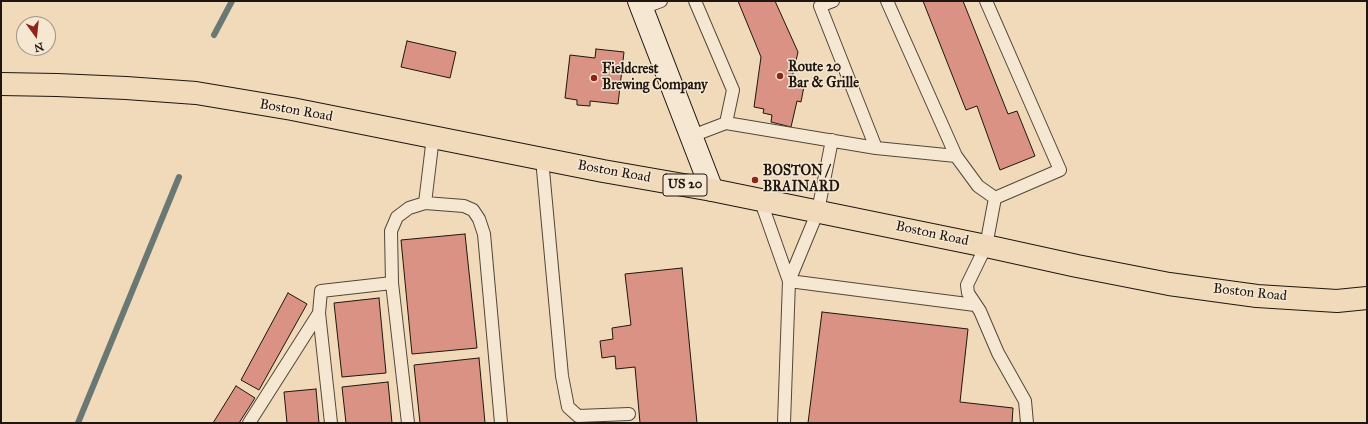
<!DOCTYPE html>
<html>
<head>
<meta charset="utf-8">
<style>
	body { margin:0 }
	#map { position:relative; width:1368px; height:424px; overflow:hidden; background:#f0daba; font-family:"IM FELL Great Primer",serif }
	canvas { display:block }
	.frame { position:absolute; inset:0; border:2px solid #1f160f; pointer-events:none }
	.north { position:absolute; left:16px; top:16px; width:40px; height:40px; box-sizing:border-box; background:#f5e7d2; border:1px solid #9f9384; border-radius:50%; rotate:165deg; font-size:11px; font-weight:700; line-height:16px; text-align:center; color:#1f160f }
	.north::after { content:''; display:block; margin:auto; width:14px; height:18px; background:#8f2418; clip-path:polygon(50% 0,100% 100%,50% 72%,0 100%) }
</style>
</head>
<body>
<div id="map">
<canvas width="1368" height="424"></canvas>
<div class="frame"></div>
<div class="north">N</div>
</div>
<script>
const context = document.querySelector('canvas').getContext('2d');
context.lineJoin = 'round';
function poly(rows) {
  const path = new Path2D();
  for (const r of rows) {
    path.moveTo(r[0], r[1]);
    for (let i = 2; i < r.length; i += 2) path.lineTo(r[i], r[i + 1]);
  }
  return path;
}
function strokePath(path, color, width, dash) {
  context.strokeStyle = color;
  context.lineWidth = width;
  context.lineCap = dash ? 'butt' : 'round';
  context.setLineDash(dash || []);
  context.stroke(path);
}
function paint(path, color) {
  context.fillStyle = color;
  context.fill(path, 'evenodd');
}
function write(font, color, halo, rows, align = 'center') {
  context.font = font + ' "IM FELL Great Primer",serif';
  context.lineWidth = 3;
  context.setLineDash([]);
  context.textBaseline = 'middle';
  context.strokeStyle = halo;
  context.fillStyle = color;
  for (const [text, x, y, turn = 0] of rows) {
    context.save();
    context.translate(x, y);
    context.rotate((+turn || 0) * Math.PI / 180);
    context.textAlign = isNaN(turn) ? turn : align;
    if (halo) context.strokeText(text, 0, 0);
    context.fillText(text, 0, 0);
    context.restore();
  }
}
strokePath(poly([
	[214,35,232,1],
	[78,423,179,177]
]), '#6a7874', 6);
const building = poly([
	[738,1,775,1,798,52,792,78,805,81,801,102,797,101,791,127,771,122,772,115,763,113,764,109,754,107,761,57,738,1],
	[923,1,963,1,1008,114,1017,111,1035,156,1000,170,977,106,966,110,923,1],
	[407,41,456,52,450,78,401,67,407,41],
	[596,49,624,52,618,104,590,101,590,106,577,105,577,100,565,98,570,55,595,58,596,49],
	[465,234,477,348,412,354,401,240,465,234],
	[682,268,697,423,640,423,635,367,616,369,615,356,602,358,600,341,613,339,612,328,631,325,625,274,682,268],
	[288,293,307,304,259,390,241,380,288,293],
	[379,298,386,373,342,377,334,303,379,298],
	[822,312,968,329,960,402,1013,408,1012,423,808,423,822,312],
	[479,358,485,423,420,423,414,365,479,358],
	[388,382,392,423,346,423,342,387,388,382],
	[236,386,255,398,239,423,213,423,236,386],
	[316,389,319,423,287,423,284,392,316,389]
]);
paint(building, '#d99284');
strokePath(building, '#1f160f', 1);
const lane = poly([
	[695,1,733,90,726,123],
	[833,1,820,6,876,148,956,156],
	[887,1,956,156,978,186,995,198,986,246,967,285,968,293,980,311,998,353,1025,401,1027,423],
	[986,1,1060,170,995,198],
	[642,8,661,1],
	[692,136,726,123,876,148],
	[542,159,562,376,568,407,578,416,629,414],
	[760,199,789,281],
	[425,203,433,137],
	[789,281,818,211,832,140],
	[392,283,408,423],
	[319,313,331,423],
	[249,423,319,313,321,291,392,283,391,231,397,217,409,208,425,203,464,206,473,210,479,219,484,234,501,423],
	[784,423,789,281,975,305]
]);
const secondary = poly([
	[639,1,712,190]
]);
const primary = poly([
	[1,84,57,85,126,88,196,93,292,109,603,171,712,190,986,246,1077,266,1169,284,1257,296,1337,301,1367,298]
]);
strokePath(lane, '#53473a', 14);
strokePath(secondary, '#1f160f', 24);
strokePath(primary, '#1f160f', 24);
strokePath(lane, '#f5e7d2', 12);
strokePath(secondary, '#f5e7d2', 22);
strokePath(primary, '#f0daba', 22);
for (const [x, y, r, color] of [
	[780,76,4,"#8f2418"],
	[594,78,4,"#8f2418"],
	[755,180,4,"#8f2418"]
]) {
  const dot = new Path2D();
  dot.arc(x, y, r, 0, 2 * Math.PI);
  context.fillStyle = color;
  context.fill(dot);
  strokePath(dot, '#f5e7d2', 1.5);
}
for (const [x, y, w] of [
	[685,185,44]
]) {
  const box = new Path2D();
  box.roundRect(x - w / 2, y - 11, w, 22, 3);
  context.fillStyle = '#f5e7d2';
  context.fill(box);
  strokePath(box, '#1f160f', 1);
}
write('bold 13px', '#1f160f', null, [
	["US 20",685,185]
]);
write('bold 14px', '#1f160f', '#f5e7d2', [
	["Route 20",788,68],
	["Bar & Grille",788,84],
	["Fieldcrest",602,70],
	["Brewing Company",602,86],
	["BOSTON /",763,172],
	["BRAINARD",763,188]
], 'left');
write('14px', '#1f160f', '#f5e7d2', [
	["Boston Road",296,111,10],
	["Boston Road",614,172,10],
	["Boston Road",932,234,12],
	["Boston Road",1250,293,6]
]);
</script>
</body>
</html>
